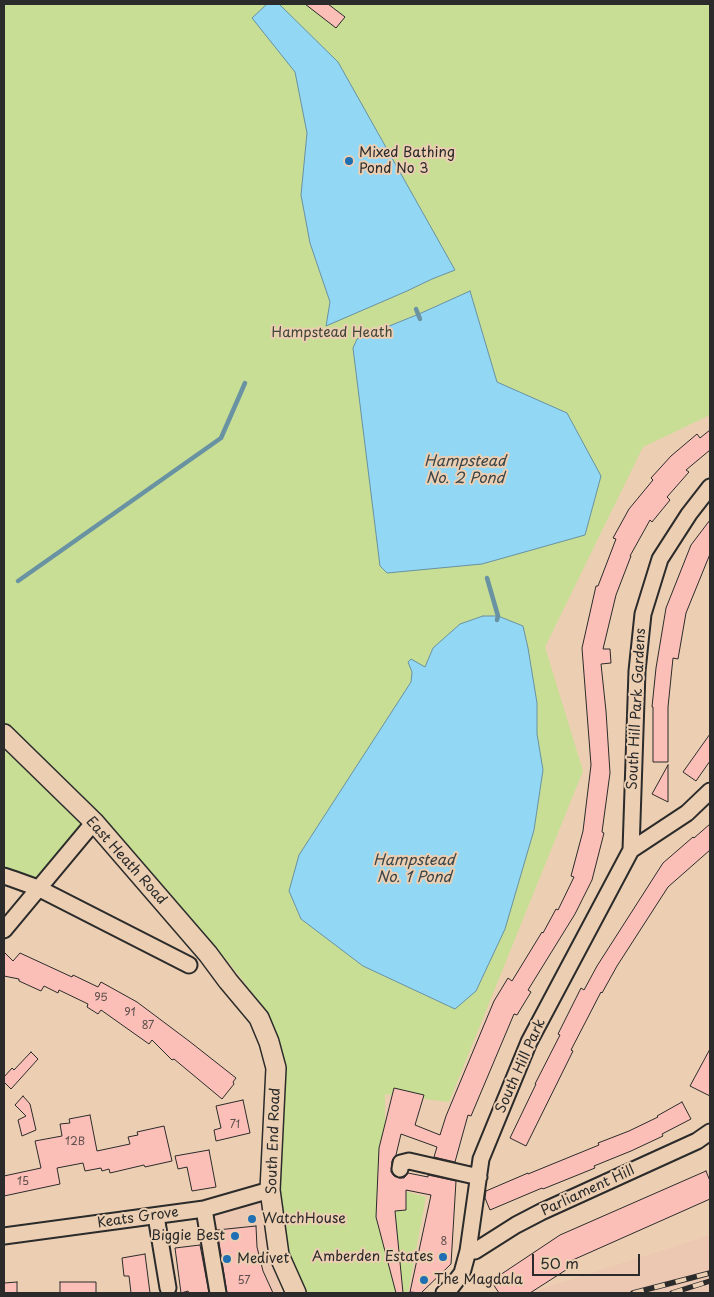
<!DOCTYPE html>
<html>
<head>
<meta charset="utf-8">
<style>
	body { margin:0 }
	#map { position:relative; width:714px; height:1297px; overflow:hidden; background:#eccfb2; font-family:"Playpen Sans",sans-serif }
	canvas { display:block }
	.frame { position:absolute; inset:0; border:5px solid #2b2b2b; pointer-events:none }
	.scale { position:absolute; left:532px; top:1254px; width:108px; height:22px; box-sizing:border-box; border:2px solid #2b2b2b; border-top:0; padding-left:6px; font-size:15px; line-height:18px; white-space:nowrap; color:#2b2b2b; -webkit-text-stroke:4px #eccfb2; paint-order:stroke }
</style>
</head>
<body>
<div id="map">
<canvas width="714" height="1297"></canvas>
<div class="frame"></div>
<div class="scale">50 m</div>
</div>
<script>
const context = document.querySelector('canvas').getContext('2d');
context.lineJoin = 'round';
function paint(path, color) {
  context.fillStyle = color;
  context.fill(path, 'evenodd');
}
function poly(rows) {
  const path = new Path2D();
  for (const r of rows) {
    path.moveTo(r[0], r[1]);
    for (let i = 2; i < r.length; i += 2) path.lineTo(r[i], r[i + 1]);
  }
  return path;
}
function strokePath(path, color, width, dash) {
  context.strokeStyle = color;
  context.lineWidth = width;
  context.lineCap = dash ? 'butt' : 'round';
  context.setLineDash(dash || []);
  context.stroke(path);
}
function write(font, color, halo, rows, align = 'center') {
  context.font = font + ' "Playpen Sans",sans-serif';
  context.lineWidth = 4;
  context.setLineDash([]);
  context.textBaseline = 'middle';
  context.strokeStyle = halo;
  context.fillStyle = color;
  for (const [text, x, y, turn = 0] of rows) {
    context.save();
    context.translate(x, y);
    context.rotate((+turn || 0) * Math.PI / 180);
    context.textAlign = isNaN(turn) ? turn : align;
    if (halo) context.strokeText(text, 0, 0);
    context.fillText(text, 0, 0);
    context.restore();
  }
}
paint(poly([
	[260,1196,281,1293,227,1293,207,1204],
	[710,1235,710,1293,528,1293,538,1290]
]), '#ecc7b1');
paint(poly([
	[4,4,710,4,710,415,643,447,545,647,583,771,449,1102,385,1094,385,1186,426,1197,408,1293,308,1293,288,1252,279,1195,279,1045,272,1024,261,1004,230,964,102,822,38,888,4,876]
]), '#c7de94');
const water = poly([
	[267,4,279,4,338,62,455,270,432,279,407,291,326,326,330,302,310,243,301,195,307,133,295,72,252,18,267,4],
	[470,291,497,382,567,413,601,476,585,535,482,564,387,573,380,566,353,348,357,339,419,314,470,291],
	[483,616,498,616,523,626,528,648,537,703,537,734,543,770,534,830,505,929,476,991,455,1009,363,966,301,919,289,891,299,855,411,682,412,672,408,662,411,659,425,667,433,648,460,624,483,616]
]);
paint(water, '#92d7f3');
strokePath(water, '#6992a3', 1);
strokePath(poly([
	[416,309,420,319],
	[487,578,498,616,497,620],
	[18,581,221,438,245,383]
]), '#6992a3', 4.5);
const building = poly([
	[305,4,328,4,345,17,336,28,305,4],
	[710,430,710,450,686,470,689,472,667,497,670,500,652,522,650,520,630,556,631,556,616,595,603,649,610,649,611,663,601,664,606,711,610,773,602,832,604,833,592,880,575,914,528,990,531,992,517,1015,514,1014,471,1116,468,1115,455,1162,434,1157,437,1147,401,1134,396,1155,392,1161,391,1172,394,1176,399,1178,404,1178,408,1173,428,1177,428,1175,456,1181,451,1264,421,1293,410,1292,431,1195,406,1190,406,1210,395,1211,403,1293,396,1293,376,1217,379,1148,394,1088,424,1095,415,1125,440,1135,446,1116,494,1001,508,978,512,981,542,932,543,933,556,909,558,910,574,877,571,876,583,831,591,765,582,648,596,586,598,586,616,539,613,538,629,509,653,480,651,478,671,456,697,434,700,438,710,430],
	[710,520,710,554,686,613,678,659,673,658,668,707,668,762,653,762,653,707,652,707,656,668,666,608,691,545,710,520],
	[710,734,710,761,696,781,683,772,710,734],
	[668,765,668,802,652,794,668,765],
	[710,824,710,850,668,887,617,966,602,993,601,992,571,1050,573,1051,526,1146,510,1138,536,1084,535,1084,560,1035,558,1034,581,988,584,990,597,966,663,863,693,837,694,838,710,824],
	[4,952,13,961,20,953,72,977,73,975,98,987,101,982,137,1002,189,1041,236,1078,233,1082,234,1084,222,1099,174,1059,172,1060,152,1040,149,1044,101,1010,98,1014,87,1007,88,1004,59,990,58,993,44,986,41,991,19,981,19,979,4,976,4,952],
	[710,1049,710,1096,690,1086,710,1049],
	[31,1052,38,1059,11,1089,4,1082,4,1077,12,1068,14,1070,31,1052],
	[23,1096,30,1104,36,1130,22,1136,18,1120,26,1116,15,1105,23,1096],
	[243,1100,250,1133,216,1141,214,1130,221,1128,216,1106,243,1100],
	[682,1102,691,1119,662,1134,663,1136,631,1151,594,1166,595,1168,543,1189,542,1188,490,1210,485,1198,486,1191,528,1173,528,1174,599,1145,598,1143,629,1131,658,1117,657,1116,682,1102],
	[90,1115,97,1151,130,1144,128,1137,138,1135,137,1132,164,1126,172,1161,145,1167,144,1165,110,1173,109,1169,102,1171,101,1168,85,1171,83,1163,57,1168,60,1184,4,1196,4,1176,41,1168,35,1141,62,1136,60,1124,70,1123,69,1119,90,1115],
	[209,1150,216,1187,192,1191,187,1167,178,1169,175,1156,209,1150],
	[706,1171,710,1181,710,1199,566,1263,569,1268,530,1293,499,1293,491,1281,560,1235,706,1171],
	[256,1226,257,1247,263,1271,273,1293,227,1293,217,1230,256,1226],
	[200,1245,209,1293,189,1293,188,1291,181,1293,175,1248,200,1245],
	[145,1254,150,1293,131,1293,129,1276,124,1276,122,1258,145,1254],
	[17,1282,17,1293,4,1293,4,1283,17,1282],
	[60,1282,96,1282,96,1293,60,1293,60,1282]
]);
paint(building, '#fbbfb7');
strokePath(building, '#2b2b2b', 1);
const minor = poly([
	[631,850,687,813,710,791],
	[4,876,13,879,38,888,189,965],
	[4,930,94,822],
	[400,1169,401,1163,409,1161,479,1177],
	[204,1209,218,1293],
	[156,1216,168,1288],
	[4,1236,204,1209,270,1190],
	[468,1251,475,1251,516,1225,541,1212,697,1141,710,1132],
	[444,1293,452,1286,462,1273,468,1251,481,1159,529,1042,631,850,637,671,643,614,660,559,689,514,710,487]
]);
const tertiary = poly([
	[4,734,94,822,208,954,228,981,259,1018,269,1042,276,1068,270,1190,279,1255,296,1293]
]);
strokePath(minor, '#2b2b2b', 19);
strokePath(tertiary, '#2b2b2b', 22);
strokePath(minor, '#eccfb2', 15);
strokePath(tertiary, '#eccfb2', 19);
const rail = poly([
	[633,1293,710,1273],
	[672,1293,710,1281]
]);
strokePath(rail, '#2b2b2b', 5.5);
strokePath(rail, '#eccfb2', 4, [11]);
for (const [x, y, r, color] of [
	[349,161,5,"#1f6fb2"],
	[252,1219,5,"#1f6fb2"],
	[235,1236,5,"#1f6fb2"],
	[443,1257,5,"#1f6fb2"],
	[227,1259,5,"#1f6fb2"],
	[424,1280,5,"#1f6fb2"]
]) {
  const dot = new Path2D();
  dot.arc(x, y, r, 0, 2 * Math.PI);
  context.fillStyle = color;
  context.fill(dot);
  strokePath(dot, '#eccfb2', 2);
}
write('11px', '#5f504e', null, [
	["95",101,998],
	["91",130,1013],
	["87",148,1026],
	["71",235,1125],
	["12B",75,1142],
	["15",23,1182],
	["8",444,1242],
	["57",244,1281]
]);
write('14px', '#2b2b2b', '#eccfb2', [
	["Mixed Bathing",359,153],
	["Pond No 3",359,169],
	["WatchHouse",262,1219],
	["Biggie Best",225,1236,"right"],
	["Amberden Estates",433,1257,"right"],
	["Medivet",237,1259],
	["The Magdala",434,1280]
], 'left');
write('14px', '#42463b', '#eccfb2', [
	["Hampstead Heath",332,333]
]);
write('14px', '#2b2b2b', '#eccfb2', [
	["South Hill Park Gardens",637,709,-87],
	["East Heath Road",126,861,48],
	["South Hill Park",521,1066,-66],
	["South End Road",274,1141,-88],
	["Parliament Hill",588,1191,-25],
	["Keats Grove",138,1218,-8]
]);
write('italic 15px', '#3a4549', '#eccfb2', [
	["Hampstead",465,462],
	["No. 2 Pond",465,479],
	["Hampstead",414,861],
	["No. 1 Pond",414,878]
]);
</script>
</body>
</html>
